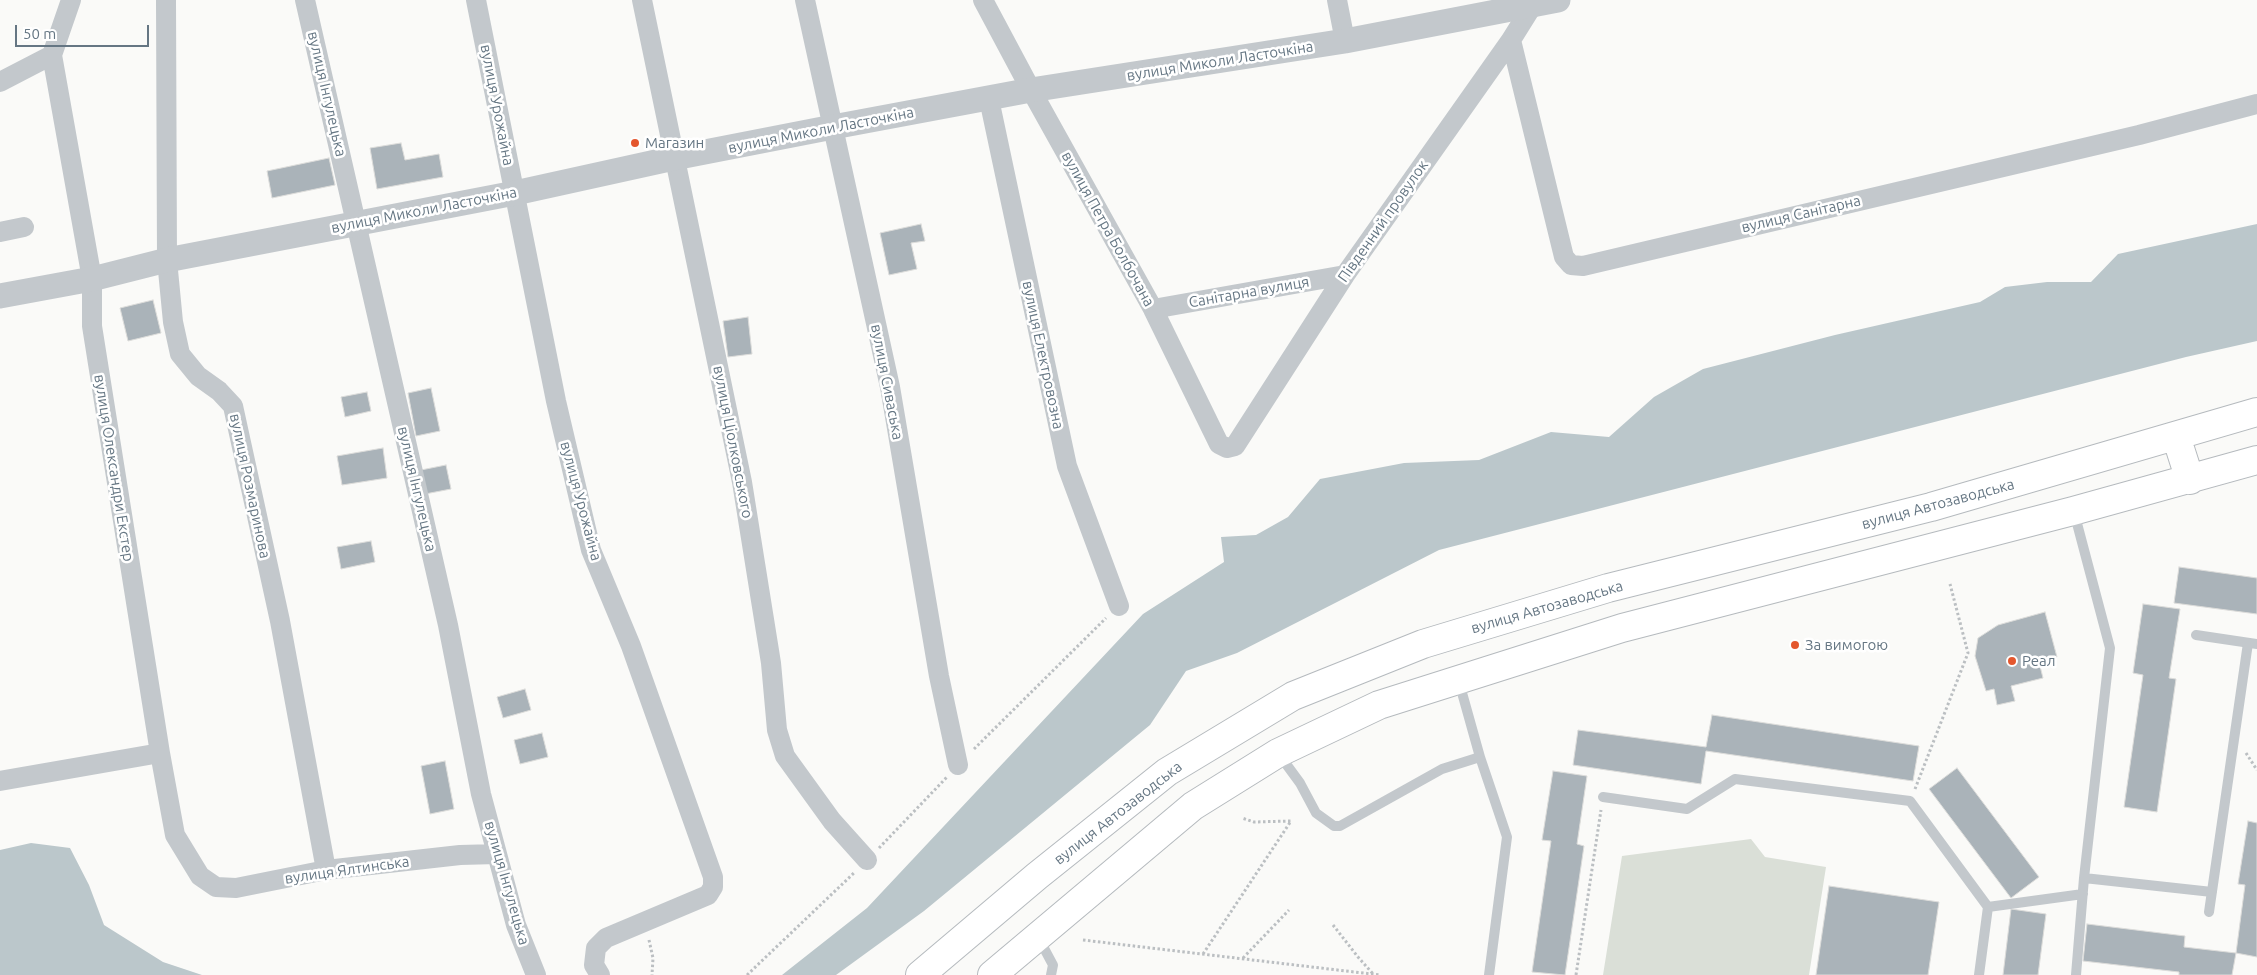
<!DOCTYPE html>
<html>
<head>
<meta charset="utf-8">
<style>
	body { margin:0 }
	#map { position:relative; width:2257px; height:975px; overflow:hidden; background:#fafaf8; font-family:Ubuntu,sans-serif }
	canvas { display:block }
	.scale { position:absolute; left:15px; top:25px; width:134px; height:22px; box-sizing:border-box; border:2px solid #657683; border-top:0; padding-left:6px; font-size:15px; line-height:18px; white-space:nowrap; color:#657683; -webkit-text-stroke:4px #fff; paint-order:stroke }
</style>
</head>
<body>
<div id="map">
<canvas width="2257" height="975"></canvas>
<div class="scale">50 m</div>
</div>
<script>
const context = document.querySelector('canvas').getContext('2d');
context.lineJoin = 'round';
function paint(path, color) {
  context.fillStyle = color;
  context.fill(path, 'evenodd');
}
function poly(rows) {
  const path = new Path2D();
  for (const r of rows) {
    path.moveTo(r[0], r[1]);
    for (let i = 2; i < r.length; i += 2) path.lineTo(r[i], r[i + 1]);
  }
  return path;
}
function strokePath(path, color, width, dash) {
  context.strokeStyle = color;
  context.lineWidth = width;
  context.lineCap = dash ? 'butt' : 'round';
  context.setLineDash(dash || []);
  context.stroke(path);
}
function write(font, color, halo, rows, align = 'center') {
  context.font = font + ' Ubuntu,sans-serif';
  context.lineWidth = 5;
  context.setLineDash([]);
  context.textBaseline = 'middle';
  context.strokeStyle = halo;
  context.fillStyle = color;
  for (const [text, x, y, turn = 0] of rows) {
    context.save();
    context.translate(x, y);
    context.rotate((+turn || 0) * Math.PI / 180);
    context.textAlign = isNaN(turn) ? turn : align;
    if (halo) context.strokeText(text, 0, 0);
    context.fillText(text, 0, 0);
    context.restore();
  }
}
paint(poly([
	[1751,839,1765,857,1826,867,1809,975,1603,975,1622,856]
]), '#dadfd7');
paint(poly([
	[2257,224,2257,341,2186,357,1439,550,1237,653,1186,671,1150,725,924,911,836,975,782,975,867,908,1143,614,1224,562,1221,537,1256,535,1288,517,1320,479,1404,463,1479,460,1551,432,1609,437,1654,397,1703,369,1835,335,1980,302,2005,287,2047,282,2091,282,2118,254],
	[31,843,70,848,89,885,104,925,163,962,202,975,0,975,0,850]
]), '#bbc7cb');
const building = poly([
	[401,143,405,160,439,154,443,177,377,189,370,148,401,143],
	[329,158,335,185,272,198,267,171,329,158],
	[921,224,925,241,911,243,917,269,889,275,880,233,921,224],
	[153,300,161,333,128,341,120,308,153,300],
	[748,317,752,354,728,357,723,321,748,317],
	[431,388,440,431,416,436,408,393,431,388],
	[367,392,371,411,345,417,341,397,367,392],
	[383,448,387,478,342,485,337,456,383,448],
	[446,465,451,489,425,494,421,470,446,465],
	[371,541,375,562,341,569,337,547,371,541],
	[2179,567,2257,578,2257,614,2174,603,2179,567],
	[2143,604,2180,609,2169,678,2176,679,2157,812,2124,807,2143,675,2133,673,2143,604],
	[2045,612,2057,657,2040,666,2043,678,2011,686,2015,701,1997,705,1994,689,1986,691,1975,656,1978,638,1998,625,2045,612],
	[525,689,531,710,503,718,497,697,525,689],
	[1712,715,1919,746,1913,781,1706,751,1701,784,1573,765,1578,730,1706,747,1712,715],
	[542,733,548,757,520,764,514,740,542,733],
	[445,761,454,809,430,814,421,766,445,761],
	[1957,768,2039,877,2011,898,1929,789,1957,768],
	[1553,771,1587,776,1577,844,1584,846,1565,975,1532,972,1551,841,1542,840,1553,771],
	[2248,821,2257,823,2257,957,2236,953,2245,885,2238,884,2248,821],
	[1829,886,1939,902,1928,975,1816,975,1829,886],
	[2011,909,2046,914,2038,975,2003,975,2011,909],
	[2087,924,2185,936,2184,947,2236,953,2232,975,2179,975,2179,972,2083,961,2087,924]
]);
paint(building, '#aab3b9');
strokePath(building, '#dcdcda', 1);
const primary = poly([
	[2176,436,2190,480],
	[920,975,1037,876,1167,772,1293,696,1423,644,1608,588,1931,507,2257,412],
	[992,975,1193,806,1278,753,1379,705,1622,628,2073,511,2257,460]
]);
strokePath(primary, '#b5babe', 30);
strokePath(poly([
	[974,749,1106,618],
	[2246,753,2257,770],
	[1915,789,1968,653,1950,584],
	[879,848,947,777],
	[1333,925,1358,957,1374,975],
	[649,940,653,958,652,975],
	[1083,940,1380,975],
	[1203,954,1291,821,1254,822,1242,818],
	[1243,958,1289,910],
	[747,975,855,872],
	[1576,975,1601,810]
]), '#bbbfc2', 3, [2.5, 2.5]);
strokePath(poly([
	[2074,512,2110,648,2084,878,2076,975],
	[2196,635,2257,644],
	[1459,682,1480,757,1507,837,1489,975],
	[1278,753,1300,783,1316,813,1334,826,1340,826,1442,769,1480,757],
	[1603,797,1687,809,1735,779,1910,801,1988,907],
	[2084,878,2212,892],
	[2209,912,2248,643],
	[1038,937,1053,965,1051,975],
	[1979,975,1988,907,2083,894]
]), '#c3c8cc', 10);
strokePath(poly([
	[166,0,167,260,173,322,180,354,198,376,219,391,233,406,280,621,326,870],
	[305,0,448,625,481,794,516,925,536,975],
	[476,0,556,401,591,550,631,646,713,877,713,887,708,895,606,938,596,948,594,965,600,975],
	[642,0,742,482,771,663,777,730,785,756,832,821,867,860],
	[805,0,890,387,939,676,958,765],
	[983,0,1031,90,1153,309,1219,444,1227,448,1235,446,1345,275,1511,40,1536,0],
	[1337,0,1345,41],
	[1511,40,1564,257,1571,265,1583,266,2139,135,2257,104],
	[52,55,92,279,92,326,160,753,175,835,200,876,216,887,236,888,326,870,460,855,497,854],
	[0,82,52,55,71,0],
	[989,99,1067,466,1119,606],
	[0,232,24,227],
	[1153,309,1345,275],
	[0,781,160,753]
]), '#c3c8cc', 20);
strokePath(poly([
	[0,296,92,279,167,260,515,193,674,158,833,127,1031,90,1345,41,1558,0]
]), '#c3c8cc', 25);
strokePath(primary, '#fff', 28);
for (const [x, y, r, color] of [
	[635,143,5,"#e4572e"],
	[1795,645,5,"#e4572e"],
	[2012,661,5,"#e4572e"]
]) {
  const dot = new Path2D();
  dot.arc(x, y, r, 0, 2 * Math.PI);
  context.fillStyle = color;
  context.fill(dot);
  strokePath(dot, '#fff', 2);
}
write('15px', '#657683', '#fff', [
	["вулиця Миколи Ласточкіна",1220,61,-9],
	["вулиця Інгулецька",327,94,77],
	["вулиця Урожайна",497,105,79],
	["вулиця Миколи Ласточкіна",821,130,-11],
	["вулиця Миколи Ласточкіна",424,210,-11],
	["вулиця Санітарна",1801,214,-13],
	["Південний провулок",1383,221,-55],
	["вулиця Петра Болбочана",1108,229,61],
	["Санітарна вулиця",1249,292,-10],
	["вулиця Електровозна",1043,355,78],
	["вулиця Сиваська",887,382,79],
	["вулиця Ціолковського",733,442,79],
	["вулиця Олександри Екстер",114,468,81],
	["вулиця Розмаринова",250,486,78],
	["вулиця Інгулецька",417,489,77],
	["вулиця Урожайна",581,501,75],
	["вулиця Автозаводська",1938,504,-15],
	["вулиця Автозаводська",1547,607,-16],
	["вулиця Автозаводська",1118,813,-38],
	["вулиця Ялтинська",347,870,-8],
	["вулиця Інгулецька",507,883,74]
]);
write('15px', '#657683', '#fff', [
	["Магазин",645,143],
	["За вимогою",1805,645],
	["Реал",2022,661]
], 'left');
</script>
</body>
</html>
